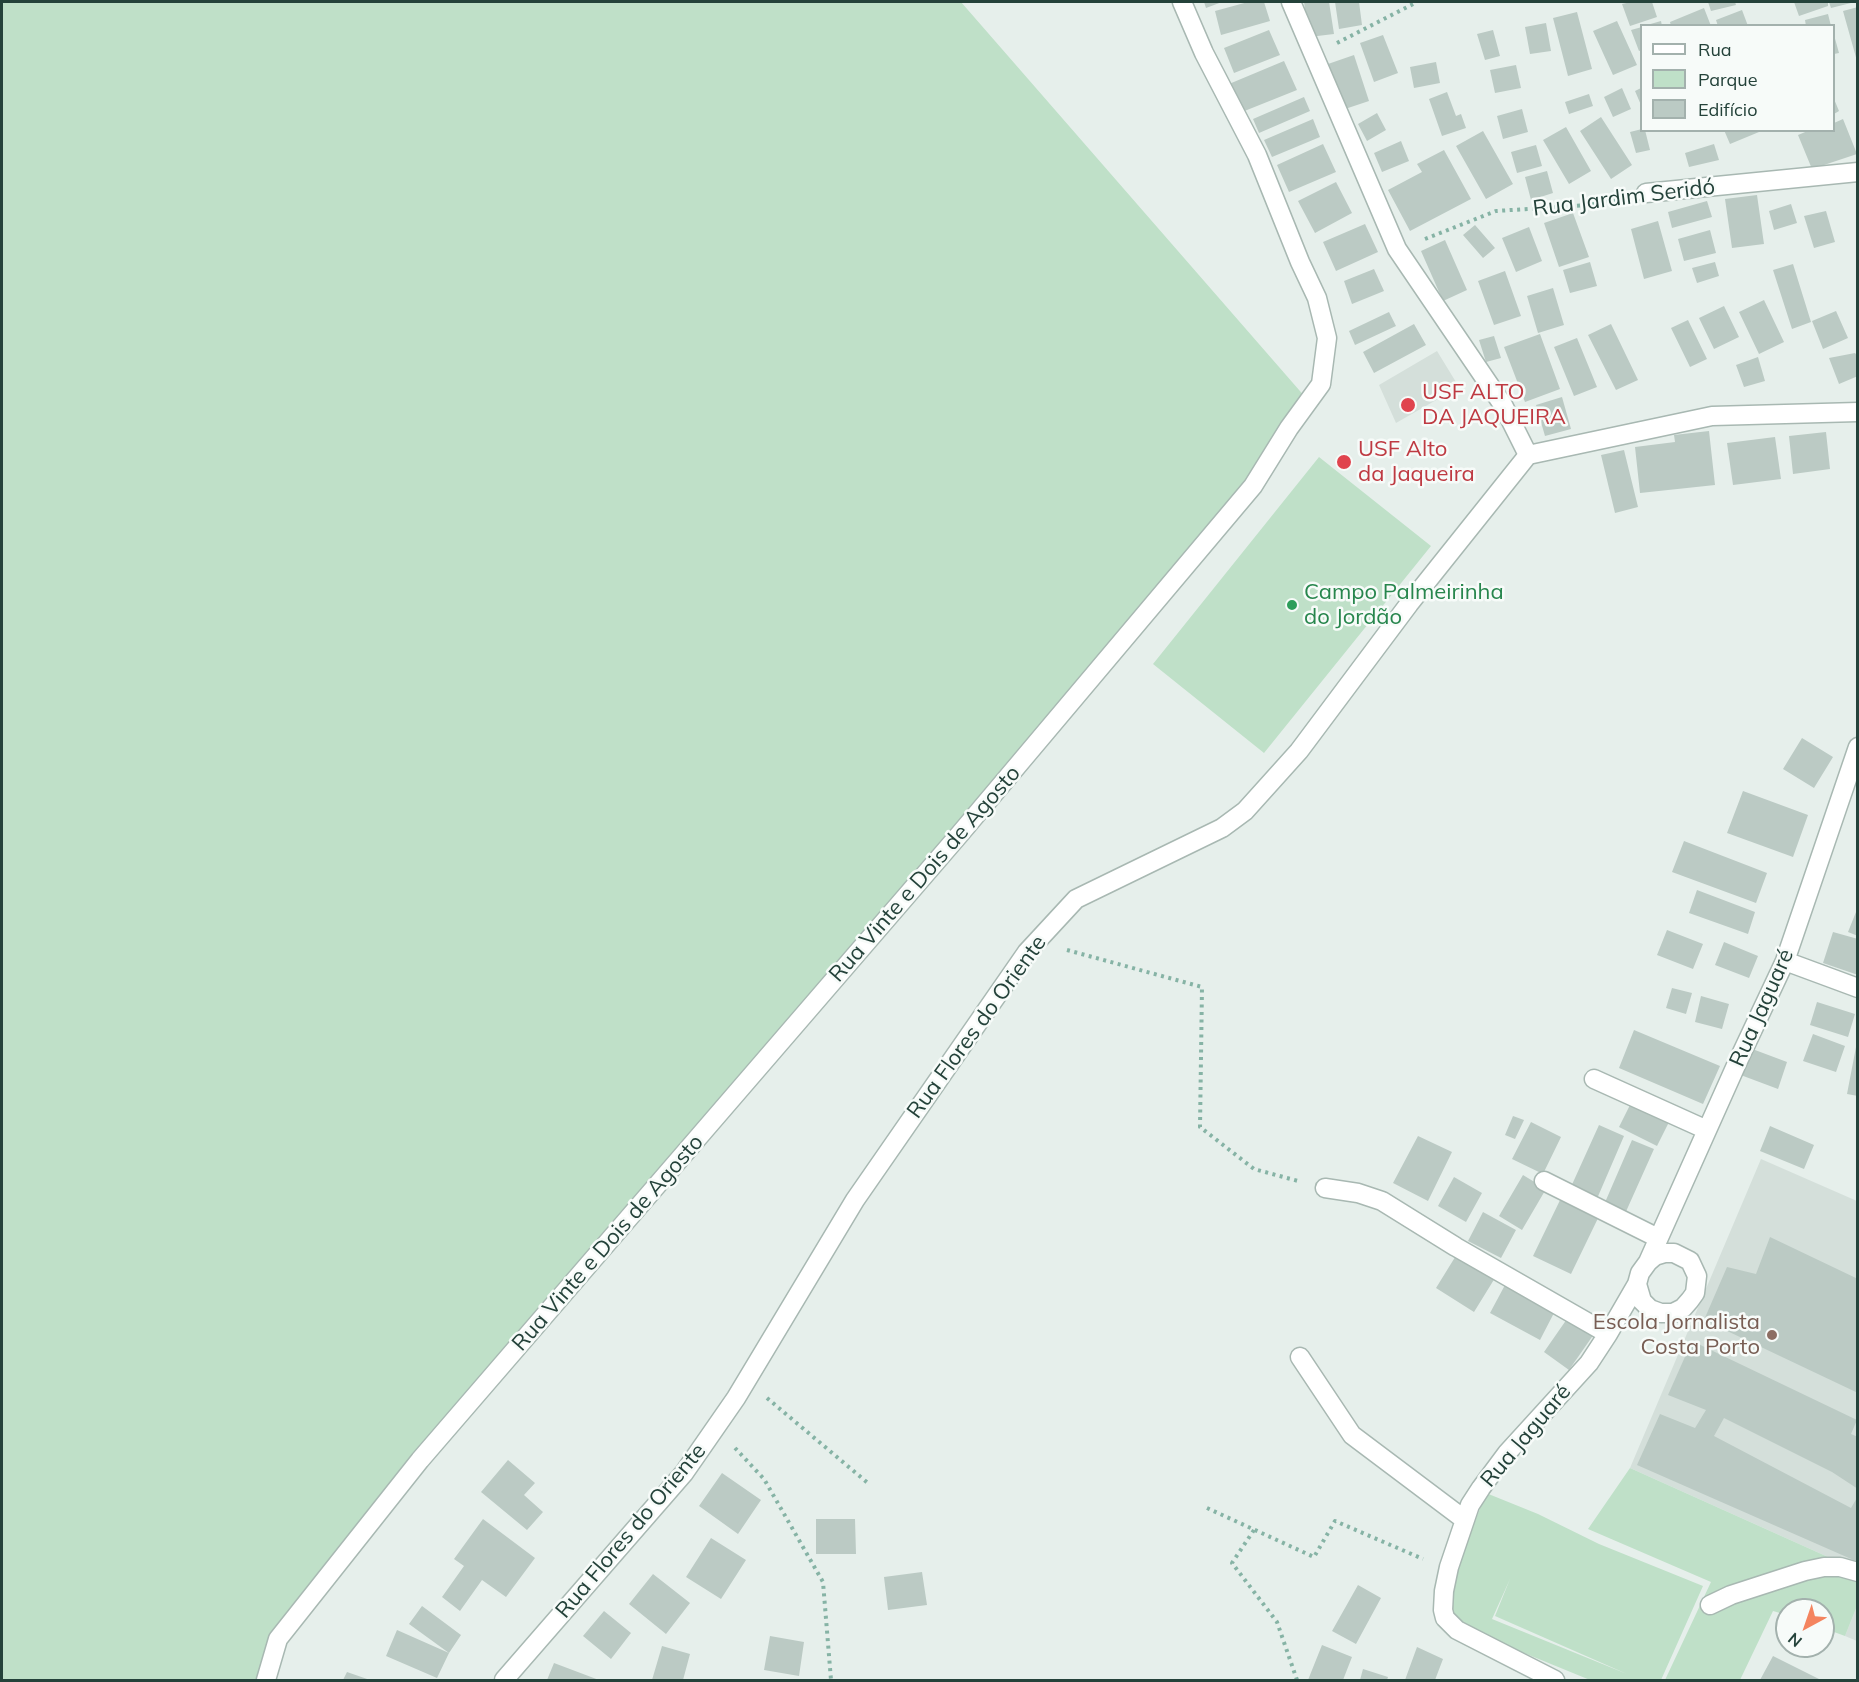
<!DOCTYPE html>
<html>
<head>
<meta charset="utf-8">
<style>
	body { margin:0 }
	#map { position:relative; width:1859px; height:1682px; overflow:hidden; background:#e6efeb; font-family:Mulish,sans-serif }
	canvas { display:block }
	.frame { position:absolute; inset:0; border:3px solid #24423a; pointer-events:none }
	.legend { position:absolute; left:1640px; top:24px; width:195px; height:108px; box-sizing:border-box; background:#f7fbf9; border:2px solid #a3b1ad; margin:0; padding:8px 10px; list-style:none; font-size:18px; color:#24423a }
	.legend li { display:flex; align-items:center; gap:12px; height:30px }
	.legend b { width:30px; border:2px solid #a3b1ad }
	.north { position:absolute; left:1775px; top:1598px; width:60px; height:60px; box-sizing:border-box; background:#f7fbf9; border:2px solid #a3b1ad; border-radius:50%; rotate:220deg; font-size:16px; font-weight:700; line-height:24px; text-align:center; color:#24423a }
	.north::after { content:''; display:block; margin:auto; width:21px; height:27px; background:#f4845f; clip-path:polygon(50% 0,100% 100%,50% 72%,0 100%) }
</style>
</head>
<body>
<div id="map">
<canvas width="1859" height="1682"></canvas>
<div class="frame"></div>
<ul class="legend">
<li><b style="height:8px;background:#fff"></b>Rua</li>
<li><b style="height:16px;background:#bfe0c8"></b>Parque</li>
<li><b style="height:16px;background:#bbcac4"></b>Edifício</li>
</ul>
<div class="north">N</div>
</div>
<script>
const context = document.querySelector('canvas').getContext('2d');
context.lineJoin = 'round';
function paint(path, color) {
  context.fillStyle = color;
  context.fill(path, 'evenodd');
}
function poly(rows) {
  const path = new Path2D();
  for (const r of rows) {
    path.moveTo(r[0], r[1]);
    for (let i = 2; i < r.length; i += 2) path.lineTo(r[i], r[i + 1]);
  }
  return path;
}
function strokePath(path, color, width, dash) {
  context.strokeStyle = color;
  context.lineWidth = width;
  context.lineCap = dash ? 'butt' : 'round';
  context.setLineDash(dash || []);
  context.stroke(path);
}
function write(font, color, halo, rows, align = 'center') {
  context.font = font + ' Mulish,sans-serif';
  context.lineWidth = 5;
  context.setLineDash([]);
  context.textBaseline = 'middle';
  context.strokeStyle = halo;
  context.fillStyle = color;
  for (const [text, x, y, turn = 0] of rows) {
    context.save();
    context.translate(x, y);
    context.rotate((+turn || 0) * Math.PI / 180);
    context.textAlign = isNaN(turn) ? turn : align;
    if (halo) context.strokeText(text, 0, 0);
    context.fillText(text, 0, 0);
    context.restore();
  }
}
paint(poly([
	[1437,351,1459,387,1396,423,1379,385],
	[1761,1159,1857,1201,1857,1570,1630,1468],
	[1857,1606,1857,1641,1845,1636]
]), '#d4dfda');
paint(poly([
	[2,2,961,2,1313,406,278,1639,274,1680,2,1680],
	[1319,457,1431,546,1264,753,1153,664],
	[1630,1468,1857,1570,1857,1606,1845,1636,1823,1628,1823,1610,1787,1610,1787,1615,1773,1611,1740,1680,1665,1680,1711,1582,1588,1529],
	[1486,1493,1538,1514,1599,1544,1703,1586,1661,1680,1590,1680,1485,1637,1439,1614],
	[1510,1579,1495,1616,1627,1674,1492,1619]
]), '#bfe0c8');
paint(poly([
	[1204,2,1222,2,1206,8],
	[1248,2,1264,2,1270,21,1221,35,1215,11],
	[1304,2,1329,2,1334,34,1309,37],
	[1335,2,1359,2,1362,25,1339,29],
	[1631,2,1652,2,1657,17,1630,26,1622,4],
	[1708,2,1735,2,1736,5,1711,11],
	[1794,2,1828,2,1828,6,1799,16],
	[1829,2,1855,2,1831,8],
	[1858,7,1858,61,1857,61,1843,11],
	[1704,8,1711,26,1671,26,1670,22],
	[1742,10,1748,26,1718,26,1716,20],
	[1577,12,1592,69,1568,76,1553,18],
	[1828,14,1831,26,1806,26,1805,20],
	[1617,21,1637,65,1613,75,1593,31],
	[1661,21,1662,26,1647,26,1647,25],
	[1546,23,1551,51,1530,54,1525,27],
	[1642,27,1642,50,1639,51,1631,30],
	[1269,30,1280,55,1234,73,1224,48],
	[1493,30,1500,56,1485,60,1477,34],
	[1383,35,1398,73,1374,82,1360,43],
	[1834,35,1839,53,1834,54],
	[1354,55,1369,101,1342,110,1328,64],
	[1284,61,1297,90,1242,112,1229,84],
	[1436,62,1440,83,1414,88,1410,67],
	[1516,65,1521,88,1495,93,1490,70],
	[1622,88,1631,109,1613,117,1604,97],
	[1641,88,1641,105,1635,91],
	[1447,92,1456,116,1461,114,1466,128,1442,136,1429,99],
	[1589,94,1593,106,1569,114,1565,102],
	[1304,97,1310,111,1259,133,1253,119],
	[1834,99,1839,111,1834,114],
	[1522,109,1528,132,1503,139,1497,116],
	[1377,113,1386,130,1367,141,1358,124],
	[1601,117,1632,165,1611,179,1580,131],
	[1313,119,1320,137,1272,157,1264,140],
	[1843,119,1857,154,1812,169,1798,135,1810,130,1834,130,1834,123],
	[1566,127,1591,171,1569,184,1543,140],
	[1642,129,1645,130,1650,150,1636,153,1630,132],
	[1724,130,1758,130,1759,132,1730,144],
	[1483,131,1513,184,1486,199,1456,146],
	[1401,141,1409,161,1382,172,1374,153],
	[1323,144,1336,172,1289,192,1277,165],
	[1714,144,1719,160,1689,167,1685,153],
	[1536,145,1542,166,1517,173,1511,152],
	[1444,150,1471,199,1410,231,1388,190,1422,172,1417,164],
	[1547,171,1553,193,1531,200,1525,177],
	[1336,182,1352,213,1315,233,1298,201],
	[1757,195,1764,244,1732,248,1725,199],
	[1707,201,1712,217,1672,228,1668,212],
	[1791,204,1797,223,1774,230,1769,211],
	[1826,211,1835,242,1814,248,1804,216],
	[1573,213,1589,257,1559,267,1544,223],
	[1658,221,1672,271,1644,279,1631,229],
	[1365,224,1378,252,1336,271,1323,242],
	[1475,225,1495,248,1483,258,1463,235],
	[1529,227,1542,261,1516,272,1502,238],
	[1710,230,1716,253,1684,261,1678,239],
	[1445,240,1467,290,1443,301,1421,251],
	[1590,262,1597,286,1570,293,1563,270],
	[1715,262,1719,276,1697,283,1692,268],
	[1793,264,1811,322,1792,329,1773,270],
	[1374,269,1384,291,1352,304,1344,281],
	[1505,271,1521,316,1494,325,1478,281],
	[1553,288,1564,325,1538,333,1527,296],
	[1764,300,1784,342,1759,354,1739,312],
	[1724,306,1739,337,1714,349,1699,318],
	[1836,311,1848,338,1823,349,1812,321],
	[1389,312,1396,326,1355,345,1349,331],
	[1688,320,1707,359,1690,367,1671,328],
	[1414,324,1426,345,1374,373,1363,352],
	[1611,324,1638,380,1616,390,1588,335],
	[1540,334,1560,389,1525,402,1504,347],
	[1494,336,1501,358,1486,362,1479,340],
	[1577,338,1597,387,1574,396,1554,347],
	[1855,353,1858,357,1858,376,1839,384,1829,358],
	[1758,357,1765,381,1744,387,1736,365],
	[1562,397,1571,429,1545,436,1536,405],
	[1709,431,1715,485,1640,493,1635,447,1675,442,1674,435],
	[1826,432,1830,469,1793,474,1789,436],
	[1775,437,1781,479,1733,485,1727,443],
	[1624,450,1638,507,1615,513,1601,455],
	[1802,738,1833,757,1814,788,1783,769],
	[1743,791,1808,815,1793,857,1727,833],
	[1684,841,1767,873,1756,903,1672,872],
	[1697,890,1755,912,1748,934,1689,913],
	[1858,907,1858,936,1848,932],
	[1667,930,1703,944,1693,969,1657,955],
	[1833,932,1858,939,1858,975,1823,963],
	[1724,942,1758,956,1749,978,1715,965],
	[1672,988,1692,993,1686,1014,1666,1008],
	[1701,996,1729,1004,1722,1029,1695,1022],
	[1817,1002,1855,1014,1848,1037,1810,1025],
	[1634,1030,1720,1066,1703,1104,1619,1068],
	[1813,1034,1845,1046,1836,1072,1803,1061],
	[1747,1047,1787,1062,1778,1089,1738,1074],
	[1856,1047,1858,1047,1858,1096,1847,1094],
	[1631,1103,1669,1122,1657,1146,1619,1127],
	[1513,1116,1524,1120,1515,1139,1505,1135],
	[1531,1122,1561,1137,1543,1174,1512,1159],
	[1599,1125,1624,1136,1596,1201,1570,1189],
	[1770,1126,1814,1145,1804,1169,1760,1151],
	[1418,1136,1452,1152,1428,1201,1393,1183],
	[1632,1140,1654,1149,1624,1216,1603,1207],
	[1523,1175,1546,1189,1522,1230,1499,1216],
	[1454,1177,1482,1193,1466,1222,1438,1206],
	[1563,1194,1601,1212,1571,1274,1533,1256],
	[1483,1212,1516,1230,1501,1258,1468,1241],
	[1770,1237,1858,1279,1858,1393,1704,1320,1727,1267,1756,1274],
	[1457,1254,1495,1278,1474,1312,1436,1288],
	[1505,1285,1555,1311,1540,1340,1490,1313],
	[1569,1316,1594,1334,1569,1370,1544,1352],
	[1692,1341,1857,1420,1851,1434,1858,1437,1858,1489,1832,1472,1724,1418,1714,1436,1851,1508,1858,1496,1858,1562,1637,1465,1660,1414,1695,1428,1706,1410,1668,1395],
	[508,1460,535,1483,524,1495,543,1512,527,1530,481,1492],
	[722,1473,761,1500,738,1534,699,1506],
	[483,1519,535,1558,506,1597,482,1580,460,1611,442,1597,464,1566,454,1559],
	[816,1519,855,1519,856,1554,816,1554],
	[711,1538,746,1560,721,1599,686,1577],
	[922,1572,927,1605,888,1610,884,1577],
	[653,1574,690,1603,666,1634,629,1604],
	[1358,1585,1381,1598,1356,1644,1332,1631],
	[422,1606,461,1635,449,1653,437,1678,386,1656,397,1630,449,1653,409,1624],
	[604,1611,631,1633,611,1659,583,1636],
	[770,1636,804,1642,799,1676,764,1670],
	[1322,1645,1352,1657,1343,1680,1308,1680],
	[662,1646,690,1654,683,1680,652,1680],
	[1417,1647,1443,1659,1435,1680,1405,1680],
	[1773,1656,1821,1680,1760,1680],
	[554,1663,599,1680,547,1680],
	[1363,1669,1388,1677,1387,1680,1360,1680],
	[347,1672,370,1680,343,1680]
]), '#bbcac4');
const minor = poly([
	[1291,2,1397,249,1503,405,1528,455],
	[1646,193,1858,172],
	[1528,455,1712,416,1858,412],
	[1785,961,1858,988],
	[1594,1079,1707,1130],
	[1544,1181,1658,1238],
	[1325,1188,1358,1193,1382,1201,1456,1247,1608,1334],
	[1665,1253,1674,1253,1690,1261,1697,1276,1695,1293,1690,1300,1683,1308,1673,1313,1661,1313,1650,1309,1642,1301,1637,1284,1640,1273,1648,1262,1655,1256,1665,1253],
	[1648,1262,1738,1061,1785,961,1858,747],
	[1300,1357,1352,1435,1465,1520],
	[1710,1605,1731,1595,1805,1571,1824,1567,1840,1567,1858,1572],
	[266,1680,278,1639,420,1460,959,835,1253,486,1289,428,1321,384,1327,338,1317,298,1300,262,1257,155,1204,53,1182,2],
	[504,1680,684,1473,736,1398,855,1200,1027,952,1076,899,1222,828,1245,811,1299,751,1409,604,1528,455],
	[1555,1680,1457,1630,1445,1618,1443,1610,1444,1591,1449,1567,1470,1505,1481,1488,1507,1453,1589,1363,1608,1334,1637,1284]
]);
strokePath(minor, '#a8b8b2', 21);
strokePath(poly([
	[1337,43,1417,2],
	[1425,239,1496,211,1589,205,1618,199],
	[1067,950,1202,987,1200,1127,1254,1169,1298,1181],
	[767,1398,869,1484],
	[735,1448,764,1479,823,1582,831,1680],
	[1207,1508,1314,1557,1335,1521,1423,1559],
	[1254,1530,1232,1563,1277,1622,1297,1680]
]), '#86b3a5', 4, [3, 4.5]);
strokePath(minor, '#fff', 18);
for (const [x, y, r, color] of [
	[1408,405,8,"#e0444e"],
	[1344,462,8,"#e0444e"],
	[1292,605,6,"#2e9e5b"],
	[1772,1335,6,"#8d6e63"]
]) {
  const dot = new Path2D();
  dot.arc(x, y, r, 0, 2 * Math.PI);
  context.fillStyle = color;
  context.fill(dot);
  strokePath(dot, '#f7fbf9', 2);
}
write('22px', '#24423a', '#f7fbf9', [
	["Rua Jardim Seridó",1624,198,-7],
	["Rua Vinte e Dois de Agosto",925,874,-49],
	["Rua Jaguaré",1762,1008,-66],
	["Rua Flores do Oriente",977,1027,-54],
	["Rua Vinte e Dois de Agosto",608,1243,-49],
	["Rua Jaguaré",1526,1436,-50],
	["Rua Flores do Oriente",631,1531,-50]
]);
write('22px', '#be3a42', '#f7fbf9', [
	["USF ALTO",1422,392],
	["DA JAQUEIRA",1422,417],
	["USF Alto",1358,449],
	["da Jaqueira",1358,474]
], 'left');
write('22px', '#27864d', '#f7fbf9', [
	["Campo Palmeirinha",1304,592],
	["do Jordão",1304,617]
], 'left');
write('22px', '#785e54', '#f7fbf9', [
	["Escola Jornalista",1760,1322],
	["Costa Porto",1760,1347]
], 'right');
</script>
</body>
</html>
